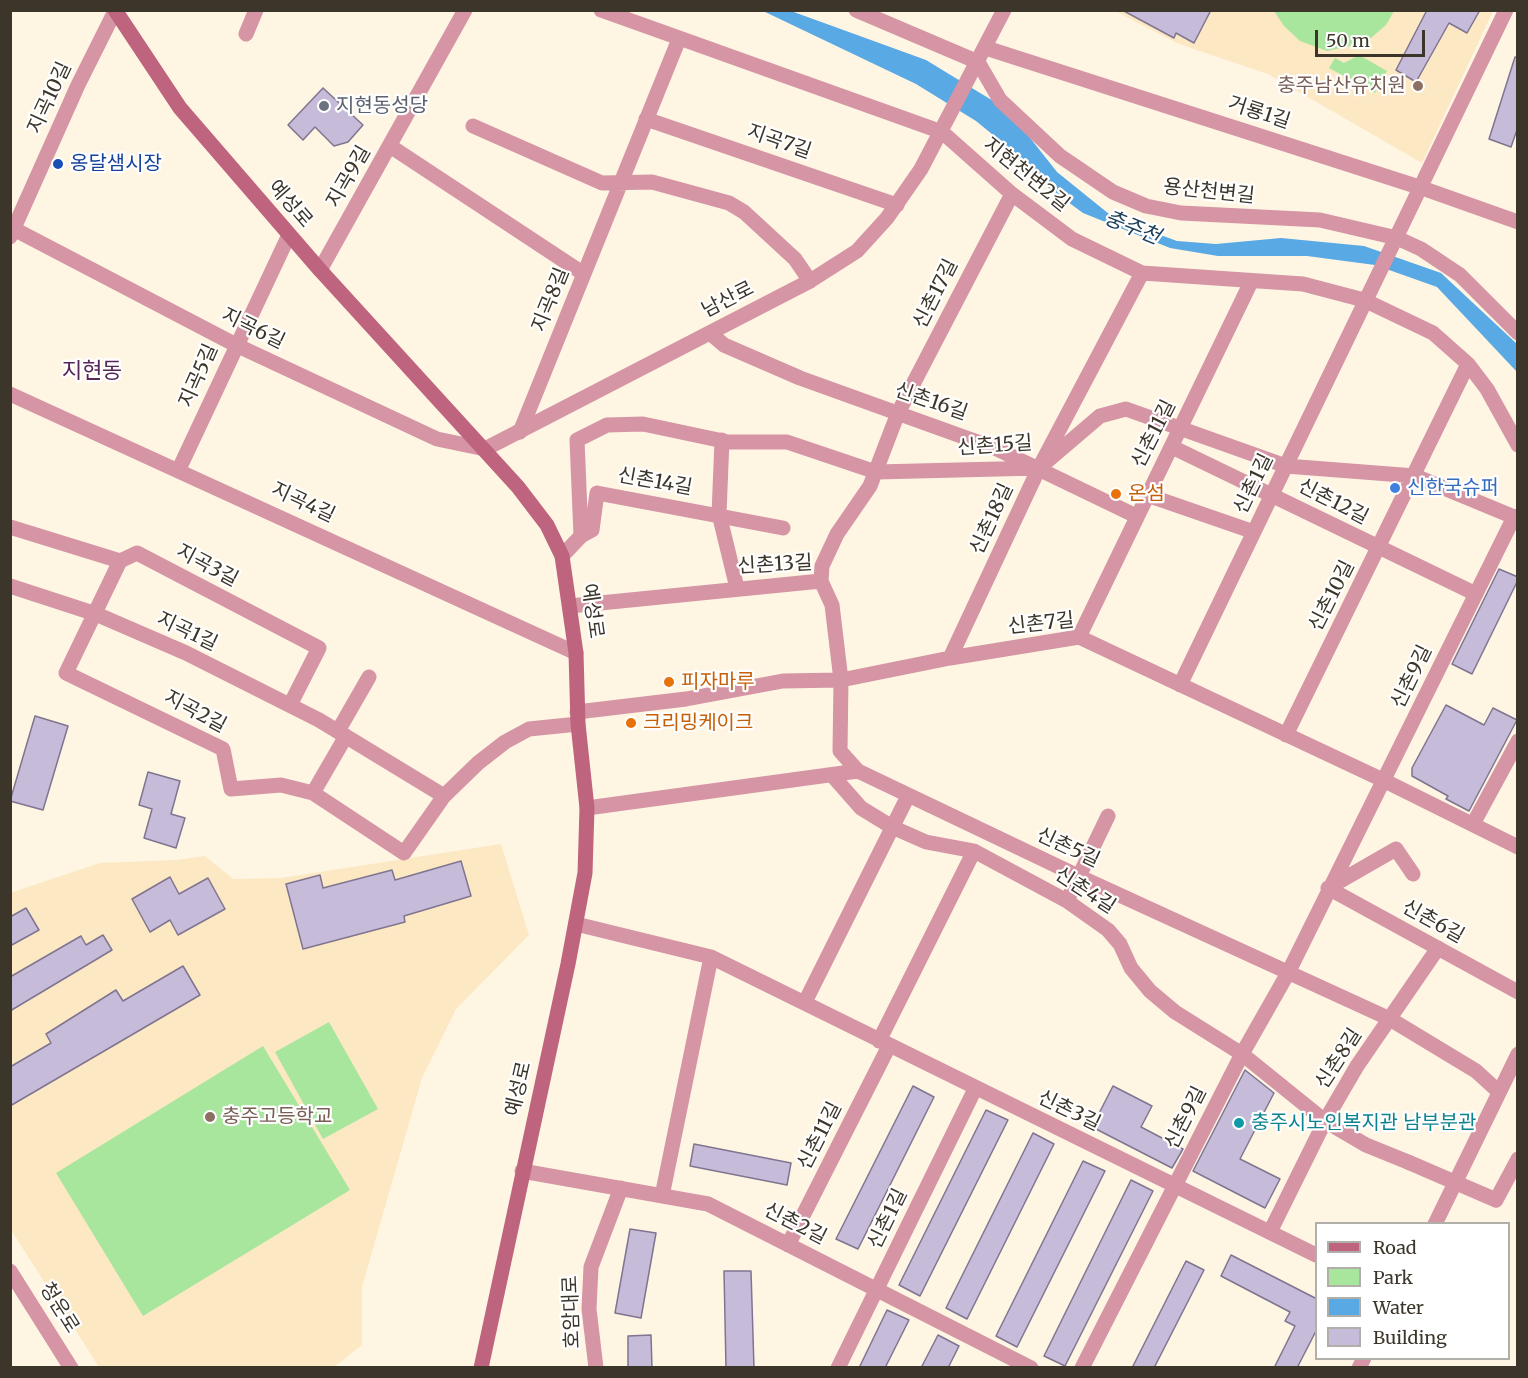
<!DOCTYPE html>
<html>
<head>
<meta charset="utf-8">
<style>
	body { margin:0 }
	#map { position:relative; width:1528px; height:1378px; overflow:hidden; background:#fff5e3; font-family:Merriweather,serif }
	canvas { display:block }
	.frame { position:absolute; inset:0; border:12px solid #3c362a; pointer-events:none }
	.legend { position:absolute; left:1315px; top:1222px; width:195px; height:138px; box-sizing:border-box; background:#fff; border:2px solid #b1afaa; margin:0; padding:8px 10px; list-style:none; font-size:18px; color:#3c362a }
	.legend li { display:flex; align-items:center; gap:12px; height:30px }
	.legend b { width:30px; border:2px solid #b1afaa }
	.scale { position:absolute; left:1315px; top:30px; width:110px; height:27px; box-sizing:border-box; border:3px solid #3c362a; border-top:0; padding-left:8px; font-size:18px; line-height:21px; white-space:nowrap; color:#3c362a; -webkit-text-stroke:4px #fff; paint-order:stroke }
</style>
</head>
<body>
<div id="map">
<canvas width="1528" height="1378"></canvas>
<div class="frame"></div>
<ul class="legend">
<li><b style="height:8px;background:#bf647e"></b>Road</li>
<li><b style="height:16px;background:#a8e69d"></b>Park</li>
<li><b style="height:16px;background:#58a9e4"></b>Water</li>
<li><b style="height:16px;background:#c6bcd9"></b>Building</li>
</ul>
<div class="scale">50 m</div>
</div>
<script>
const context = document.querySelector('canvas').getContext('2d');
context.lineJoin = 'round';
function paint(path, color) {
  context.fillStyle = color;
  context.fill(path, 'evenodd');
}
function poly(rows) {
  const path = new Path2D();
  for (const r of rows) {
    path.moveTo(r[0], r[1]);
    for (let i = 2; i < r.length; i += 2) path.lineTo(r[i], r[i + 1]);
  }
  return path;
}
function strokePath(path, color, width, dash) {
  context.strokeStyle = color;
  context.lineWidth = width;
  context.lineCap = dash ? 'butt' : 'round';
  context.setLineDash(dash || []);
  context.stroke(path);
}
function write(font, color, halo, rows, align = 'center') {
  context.font = font + ' Merriweather,"Noto Sans KR",serif';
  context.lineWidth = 4.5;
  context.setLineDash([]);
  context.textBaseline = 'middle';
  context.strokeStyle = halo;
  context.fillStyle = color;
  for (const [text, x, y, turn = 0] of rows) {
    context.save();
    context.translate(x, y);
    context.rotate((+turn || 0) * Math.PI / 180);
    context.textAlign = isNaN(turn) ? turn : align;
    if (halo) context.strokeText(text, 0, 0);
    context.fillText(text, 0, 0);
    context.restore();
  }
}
paint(poly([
	[1115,11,1493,11,1422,163,1268,74,1179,44],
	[501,844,529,935,456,1009,422,1078,362,1287,362,1345,334,1367,99,1367,11,1230,10,893,100,863,177,860,205,856,233,879,281,878]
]), '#fde8c4');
paint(poly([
	[1274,11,1394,11,1386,25,1365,43,1327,51,1300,41,1284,26],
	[1359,55,1387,71,1375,93,1329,68,1335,58,1344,63],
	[329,1022,378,1109,323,1139,275,1052],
	[263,1046,350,1190,143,1316,56,1173]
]), '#a8e69d');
paint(poly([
	[763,11,791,11,926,60,1008,110,1057,172,1114,218,1177,241,1216,244,1281,238,1364,246,1441,273,1517,344,1517,372,1437,287,1375,265,1307,256,1218,256,1170,248,1083,213,1045,185,1009,148,976,121,916,84]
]), '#58a9e4');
const building = poly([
	[1122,10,1211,10,1194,43,1176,33,1174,38,1122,10],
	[1427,10,1480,10,1467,33,1449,23,1416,82,1396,70,1427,10],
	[1515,57,1518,58,1518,127,1511,147,1489,139,1515,57],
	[323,88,363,125,348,142,334,146,315,127,303,140,288,125,323,88],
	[1499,569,1518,577,1518,580,1472,674,1452,664,1499,569],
	[1446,705,1484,725,1493,708,1517,720,1469,811,1446,799,1448,796,1412,776,1412,768,1446,705],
	[35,716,68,726,43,810,10,801,35,716],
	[148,772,180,781,171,814,185,818,176,848,144,838,152,809,139,805,148,772],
	[461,861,471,896,404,916,405,922,303,949,286,884,320,875,323,888,392,870,395,880,461,861],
	[170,877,179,894,208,878,225,909,178,935,170,920,150,932,132,899,170,877],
	[26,908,39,930,10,946,10,917,26,908],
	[103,935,112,950,10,1011,10,977,81,936,86,945,103,935],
	[183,966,200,995,10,1106,10,1067,51,1043,46,1034,116,990,123,1001,183,966],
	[1245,1070,1274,1093,1240,1159,1280,1179,1265,1208,1193,1171,1245,1070],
	[913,1086,934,1097,858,1249,836,1239,913,1086],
	[1113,1086,1152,1106,1141,1127,1183,1149,1172,1168,1092,1127,1113,1086],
	[986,1110,1008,1120,920,1296,899,1285,986,1110],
	[1033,1133,1054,1144,967,1319,946,1308,1033,1133],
	[694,1144,791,1163,787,1185,690,1166,694,1144],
	[1083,1161,1105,1171,1017,1347,996,1336,1083,1161],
	[1131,1180,1153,1191,1065,1366,1044,1356,1131,1180],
	[630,1229,656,1233,641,1318,615,1313,630,1229],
	[1231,1255,1317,1299,1317,1329,1297,1368,1274,1368,1295,1326,1285,1321,1290,1312,1221,1276,1231,1255],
	[1186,1261,1204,1270,1154,1368,1132,1368,1186,1261],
	[724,1271,751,1271,754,1368,726,1368,724,1271],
	[887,1310,909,1320,885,1368,859,1368,887,1310],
	[651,1335,652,1368,628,1368,628,1336,651,1335],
	[938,1335,959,1346,948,1368,921,1368,938,1335]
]);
paint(building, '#c6bcd9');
strokePath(building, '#7f7590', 1.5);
strokePath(poly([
	[601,10,942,132,1012,194,1072,239,1142,273,1303,284,1364,300,1433,333,1468,364,1487,389,1518,445],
	[856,10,978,62,1000,100,1060,156,1113,192,1146,206,1181,213,1320,220,1397,238,1421,249,1460,275,1518,333],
	[246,34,256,10],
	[986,48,1422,188,1518,222],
	[646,119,897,205],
	[473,126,602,183,652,182,729,203,744,212,795,259,810,281],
	[390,146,584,274],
	[10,227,236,345,437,439,485,449],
	[10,237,78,85,115,11],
	[320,270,465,10],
	[710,333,724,345,800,378,997,449,1136,516],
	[10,394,576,653],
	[520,432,679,39],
	[722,440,719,514,737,588],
	[1172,447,1476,594],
	[179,469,289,235],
	[1147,495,1254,532],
	[10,527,120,561,137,553,319,648,290,705],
	[581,536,592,530,597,493,783,528],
	[562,556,581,536,577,440,607,425,643,424,728,442,787,442,876,472,1039,468,1100,416,1126,409,1286,466,1415,476,1514,517],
	[120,561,66,673,223,749,231,789,281,785,313,793,404,853,444,796],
	[10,586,96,614,186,653,319,720,444,796,478,763,505,742,529,729,578,724],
	[570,606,821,581],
	[1079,637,1251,282],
	[950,658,1039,468,1142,273],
	[1180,685,1506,10],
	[577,712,686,699,783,681,841,680,950,658,1079,637,1385,781,1518,847],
	[338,731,369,677],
	[1286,735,1468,364],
	[858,771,840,751,841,680,832,605,821,581,822,566,837,534,870,486,898,413,1012,194],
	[832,775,861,808,892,827,926,842,974,851,1067,901,1108,930,1120,944,1131,968,1150,991,1175,1012,1242,1054,1325,1121,1366,1145,1408,1162],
	[313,793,346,736],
	[587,808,858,771,1078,876,1390,1019,1476,1071,1499,1092],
	[1473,824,1518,741],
	[1328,888,1518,992],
	[1328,888,1396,849,1413,874],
	[1067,901,1108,816],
	[576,924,711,957,1316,1255],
	[805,1002,908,796],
	[879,1041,974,851],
	[522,1171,708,1204,1031,1368],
	[662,1196,711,957],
	[1496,1200,1518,1159],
	[1270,1232,1325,1121,1357,1066,1438,948],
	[788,1245,889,1046],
	[596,1368,589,1309,591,1267,621,1188],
	[838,1368,975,1089],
	[1082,1368,1242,1054,1288,973,1514,517,1518,516]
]), '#d595a5', 15);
strokePath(poly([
	[485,449,810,281,857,251,887,218,921,169,1004,10],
	[1435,1224,1518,1054],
	[10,1271,71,1368],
	[1359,1368,1364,1358]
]), '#d595a5', 15);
strokePath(poly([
	[115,10,180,108,320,270,518,487,547,525,562,556,576,653,578,724,587,808,585,873,568,964,481,1368]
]), '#bf647e', 15);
strokePath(poly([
	[1408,1162,1496,1200]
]), '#d595a5', 15);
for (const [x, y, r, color] of [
	[1418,86,6,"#8d6e63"],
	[324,106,6,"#6b7280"],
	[58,164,6,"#1a4fb4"],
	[1395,488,6,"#3f7fe0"],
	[1116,494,6,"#e8710a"],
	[669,682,6,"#e8710a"],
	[631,723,6,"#e8710a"],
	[210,1117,6,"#8d6e63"],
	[1239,1123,6,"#0f9aa8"]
]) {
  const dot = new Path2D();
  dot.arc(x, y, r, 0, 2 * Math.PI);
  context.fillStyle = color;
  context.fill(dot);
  strokePath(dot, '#fff', 2);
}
write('20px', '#785e54', '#fff', [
	["충주남산유치원",1406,86],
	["충주고등학교",222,1117,"left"]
], 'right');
write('20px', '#3c362a', '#fff', [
	["지곡10길",50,98,-65],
	["거룡1길",1259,113,18],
	["지곡7길",779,142,19],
	["지현천변2길",1026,175,39],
	["지곡9길",349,177,-60],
	["용산천변길",1209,192,6],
	["예성로",290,204,49],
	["신촌17길",936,294,-63],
	["지곡8길",551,300,-68],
	["남산로",728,300,-27],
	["지곡6길",253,329,26],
	["지곡5길",199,376,-66],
	["신촌16길",931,402,19],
	["신촌11길",1154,434,-63],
	["신촌15길",995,446,-4],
	["신촌14길",655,482,10],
	["신촌1길",1254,484,-64],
	["신촌12길",1333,502,27],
	["지곡4길",303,503,25],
	["신촌18길",992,519,-65],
	["신촌13길",775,565,-3],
	["지곡3길",207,566,28],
	["신촌10길",1332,596,-63],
	["예성로",592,611,82],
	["신촌7길",1041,624,-6],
	["지곡1길",187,632,25],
	["신촌9길",1412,677,-64],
	["지곡2길",195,712,28],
	["신촌5길",1068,848,25],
	["신촌4길",1085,891,33],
	["신촌6길",1433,922,29],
	["신촌8길",1339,1059,-57],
	["예성로",519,1089,-77],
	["신촌3길",1069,1111,26],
	["신촌9길",1186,1118,-63],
	["신촌11길",820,1136,-63],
	["신촌1길",888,1219,-64],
	["신촌2길",795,1224,27],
	["청운로",59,1308,58],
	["호암대로",572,1312,-92]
]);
write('20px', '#5b616d', '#fff', [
	["지현동성당",336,106]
], 'left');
write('20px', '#164399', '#fff', [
	["옹달샘시장",70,164]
], 'left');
write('20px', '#366cbe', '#fff', [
	["신한국슈퍼",1407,488]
], 'left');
write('20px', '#c56008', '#fff', [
	["온섬",1128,494],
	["피자마루",681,682],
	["크리밍케이크",643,723]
], 'left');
write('20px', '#0d838f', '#fff', [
	["충주시노인복지관 남부분관",1251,1123]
], 'left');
write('italic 21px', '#1e4059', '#fff', [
	["충주천",1132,228,22]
]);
write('22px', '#562759', '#fff', [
	["지현동",92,372]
]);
</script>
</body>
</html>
